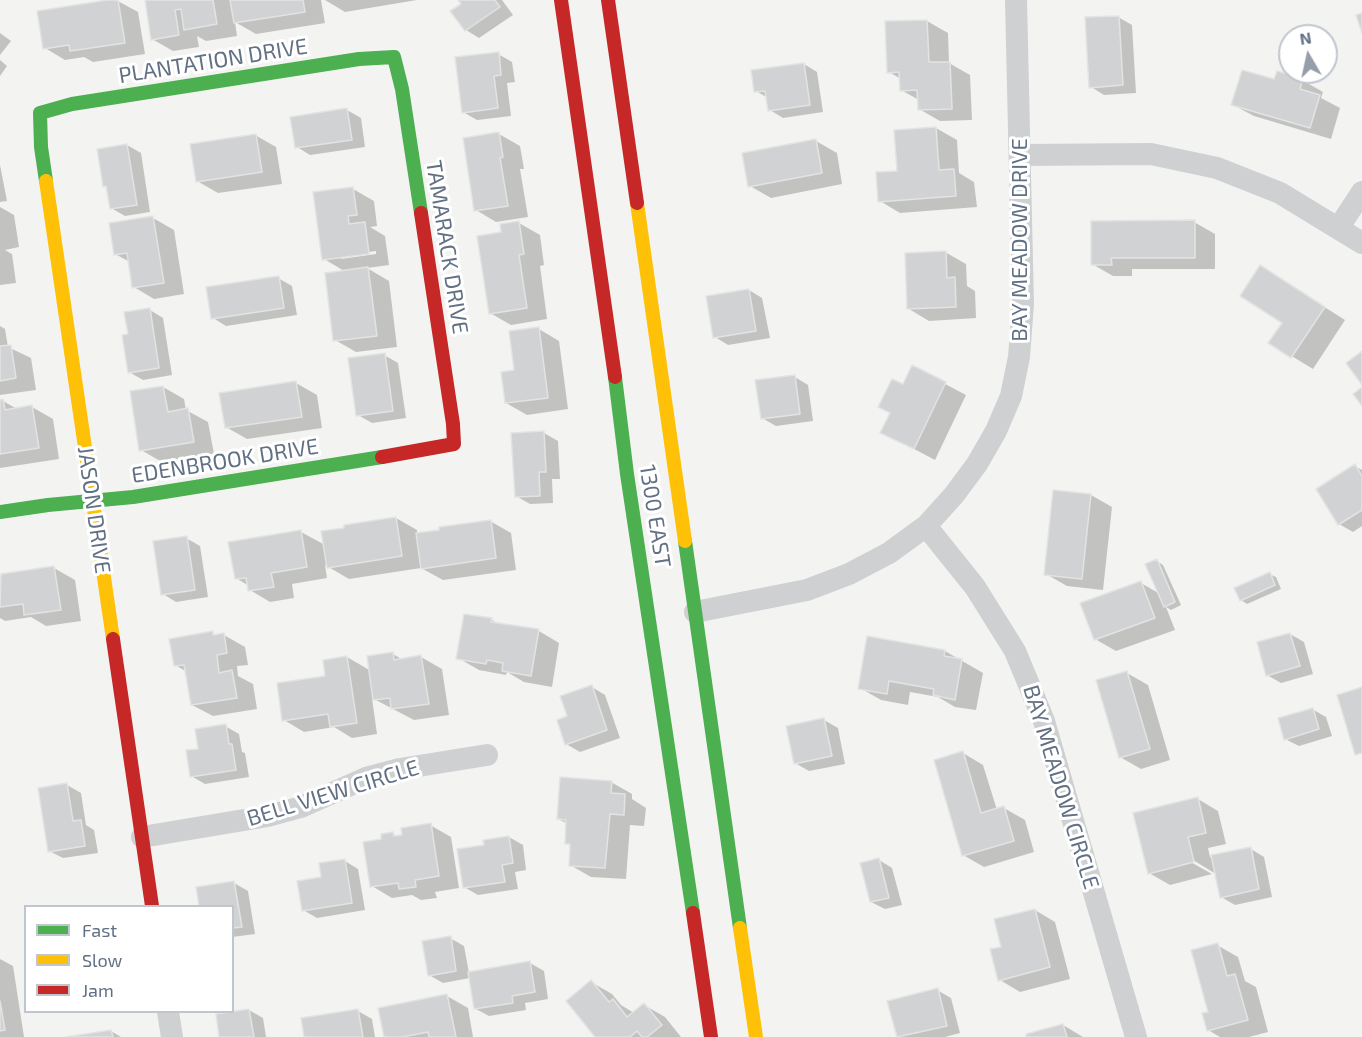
<!DOCTYPE html>
<html>
<head>
<meta charset="utf-8">
<style>
	body { margin:0 }
	#map { position:relative; width:1362px; height:1037px; overflow:hidden; background:#f3f4f2; font-family:"Exo 2",sans-serif }
	canvas { display:block }
	.legend { position:absolute; left:24px; top:905px; width:210px; height:108px; box-sizing:border-box; background:#fff; border:2px solid #c0c6ce; margin:0; padding:8px 10px; list-style:none; font-size:18px; color:#627084 }
	.legend li { display:flex; align-items:center; gap:12px; height:30px }
	.legend b { width:30px; border:2px solid #c0c6ce }
	.north { position:absolute; left:1278px; top:24px; width:60px; height:60px; box-sizing:border-box; background:#fff; border:2px solid #c0c6ce; border-radius:50%; rotate:351deg; font-size:16px; font-weight:700; line-height:24px; text-align:center; color:#627084 }
	.north::after { content:''; display:block; margin:auto; width:21px; height:27px; background:#959eaa; clip-path:polygon(50% 0,100% 100%,50% 72%,0 100%) }
</style>
</head>
<body>
<div id="map">
<canvas width="1362" height="1037"></canvas>
<ul class="legend">
<li><b style="height:8px;background:#4caf50"></b>Fast</li>
<li><b style="height:8px;background:#ffc107"></b>Slow</li>
<li><b style="height:8px;background:#c62828"></b>Jam</li>
</ul>
<div class="north">N</div>
</div>
<script>
const context = document.querySelector('canvas').getContext('2d');
context.lineJoin = 'round';
function paint(path, color) {
  context.fillStyle = color;
  context.fill(path, 'evenodd');
}
function poly(rows) {
  const path = new Path2D();
  for (const r of rows) {
    path.moveTo(r[0], r[1]);
    for (let i = 2; i < r.length; i += 2) path.lineTo(r[i], r[i + 1]);
  }
  return path;
}
function strokePath(path, color, width, dash) {
  context.strokeStyle = color;
  context.lineWidth = width;
  context.lineCap = dash ? 'butt' : 'round';
  context.setLineDash(dash || []);
  context.stroke(path);
}
function write(font, color, halo, rows, align = 'center') {
  context.font = font + ' "Exo 2",sans-serif';
  context.lineWidth = 6;
  context.setLineDash([]);
  context.textBaseline = 'middle';
  context.strokeStyle = halo;
  context.fillStyle = color;
  for (const [text, x, y, turn = 0] of rows) {
    context.save();
    context.translate(x, y);
    context.rotate((+turn || 0) * Math.PI / 180);
    context.textAlign = isNaN(turn) ? turn : align;
    if (halo) context.strokeText(text, 0, 0);
    context.fillText(text, 0, 0);
    context.restore();
  }
}
paint(poly([
	[116,0,138,12,145,54,93,62,84,57,65,60,45,48],
	[147,0,321,0,325,23,256,34,235,22,237,36,206,41,197,36,199,47,173,51,152,39],
	[325,0,417,0,345,12],
	[460,0,502,0,513,15,479,38,466,30,463,4],
	[1118,17,1132,25,1136,93,1104,95,1091,87],
	[927,21,948,33,949,63,970,75,972,120,940,121,919,109,919,100,901,90,901,79,889,72,887,23],
	[0,33,11,41,0,55],
	[498,54,512,62,515,82,507,83,511,116,477,120,463,112],
	[0,60,7,66,0,76],
	[804,64,817,72,823,112,783,118,770,110,768,98,756,91],
	[1302,80,1323,92,1321,98,1340,108,1331,139,1254,116,1233,105,1275,81],
	[347,110,361,118,365,147,310,155,297,147],
	[936,128,957,140,959,173,974,182,977,207,900,213,880,201,899,172],
	[499,134,520,146,524,169,520,169,528,217,496,222,476,210],
	[255,135,276,147,282,184,218,193,197,181],
	[816,141,837,153,842,184,771,198,750,186],
	[127,145,141,153,150,212,125,216,111,208,108,188,104,186],
	[0,165,7,201,0,202],
	[353,189,374,201,377,226,370,227,385,236,389,265,367,268,389,281,397,347,356,352,335,340,346,272,324,259],
	[376,251,376,254,341,259,341,256],
	[0,207,14,215,19,247,5,250,12,254,16,283,0,285],
	[153,218,174,230,184,294,154,299,134,287,130,262,115,254],
	[1194,222,1215,234,1215,269,1132,269,1132,276,1113,276,1092,264],
	[519,223,540,235,544,265,540,266,547,319,511,325,490,313],
	[945,252,966,264,967,286,975,291,976,318,929,321,909,309],
	[1261,267,1345,320,1313,369,1270,343,1284,323],
	[278,278,292,286,297,315,226,326,213,318],
	[749,290,762,298,770,338,728,345,715,337],
	[150,310,163,318,172,375,143,380,129,372,129,335],
	[0,326,5,329,8,347,31,358,36,390,0,395],
	[539,329,559,341,568,409,527,415,506,403,516,372],
	[384,355,398,363,406,418,372,423,358,415],
	[913,367,966,395,935,460,882,432],
	[795,377,808,385,813,421,776,426,762,418],
	[296,383,317,395,322,428,247,439,226,427],
	[163,387,184,399,186,410,208,422,214,454,162,462,141,450],
	[0,401,3,401,17,409,32,407,53,419,59,459,0,468],
	[544,433,558,441,560,479,552,479,553,503,530,504,516,496],
	[1355,466,1362,470,1362,526,1353,532,1339,524],
	[1054,491,1091,495,1112,507,1103,590,1067,586,1046,574],
	[396,518,417,530,417,535,490,521,511,533,516,570,443,580,421,568,349,579,325,565,327,578,292,584,294,598,270,602,250,590,249,586,236,578,301,532,325,545],
	[186,538,200,546,208,597,176,602,163,594],
	[1157,561,1163,565,1181,605,1171,610,1166,607,1175,630,1116,651,1095,639,1141,583,1160,594],
	[54,568,75,580,81,621,46,626,31,617,5,621,0,618,0,578],
	[1269,574,1276,577,1281,589,1247,604,1241,600],
	[492,620,500,625,539,631,559,643,552,687,524,682,507,672,506,675,479,670,458,658],
	[213,633,217,636,224,635,245,647,248,665,237,666,238,676,253,684,257,709,213,716,192,705,187,672,175,665],
	[1290,634,1304,642,1313,674,1281,683,1267,675],
	[869,638,945,651,983,673,976,710,955,707,938,697,910,692,908,705,881,700,860,688],
	[393,654,403,660,421,657,442,669,449,715,414,720,372,698,377,734,352,738,334,727,304,732,284,720,347,657,371,671],
	[1127,673,1148,685,1170,760,1141,769,1120,757],
	[592,687,605,695,620,738,580,752,566,744,568,717],
	[1312,709,1326,717,1332,736,1299,746,1285,739],
	[824,720,838,728,845,764,809,771,795,763],
	[225,726,239,734,242,752,245,753,249,777,205,784,191,776,200,750],
	[963,753,983,765,997,810,1004,808,1025,820,1034,852,984,867,963,855],
	[611,782,632,794,632,799,646,808,644,826,630,825,626,879,591,877,570,865,572,846,566,843,568,824,558,819],
	[67,785,81,793,86,825,94,830,98,853,63,858,49,851],
	[1198,799,1218,811,1226,844,1208,848,1210,857,1251,849,1264,857,1272,897,1235,905,1221,897,1216,874,1188,857,1187,860,1212,874,1170,885,1149,873],
	[430,825,451,837,459,888,435,892,437,898,421,900,412,895,392,898,372,886,383,840,393,834,399,837],
	[509,837,523,845,526,870,515,872,518,889,478,895,464,887,485,846],
	[879,860,892,868,902,905,885,909,871,902],
	[345,861,358,869,365,910,317,918,303,910],
	[234,883,248,891,255,934,232,937,232,906,200,906,197,889],
	[1035,910,1055,922,1070,979,1020,992,1000,980,1003,948],
	[450,938,464,946,469,973,530,963,544,971,548,999,525,1003,526,1010,489,1016,476,1009,470,978,443,983,429,975],
	[1217,945,1238,957,1245,981,1256,987,1268,1032,1249,1037,1220,1037,1208,1030],
	[0,959,13,966,24,1037,0,1037],
	[591,982,612,994,621,1005,634,1013,644,1005,665,1017,681,1037,597,1037],
	[937,990,951,998,960,1033,945,1037,898,1037,889,1002],
	[447,996,468,1008,473,1037,385,1037],
	[249,1010,263,1018,266,1037,221,1037],
	[358,1011,372,1019,375,1037,306,1037],
	[1063,1025,1083,1037,1028,1037],
	[111,1031,121,1037,75,1037]
]), '#0003');
const building = poly([
	[107,0,118,0,125,43,70,51,69,45,43,49,37,11,107,0],
	[145,0,213,0,217,24,184,30,181,9,175,10,179,35,151,40,145,0],
	[230,0,303,0,305,12,234,23,230,0],
	[458,0,495,0,500,7,465,31,450,11,461,4,458,0],
	[1362,13,1362,33,1356,15,1362,13],
	[1119,16,1123,85,1089,88,1085,17,1119,16],
	[927,20,929,62,950,62,952,109,918,110,917,90,900,91,899,72,887,73,885,21,927,20],
	[499,52,501,75,494,76,498,108,462,113,455,57,499,52],
	[804,63,810,105,768,111,765,91,754,92,751,70,804,63],
	[1242,70,1274,79,1277,71,1303,78,1300,89,1320,95,1310,128,1231,105,1242,70],
	[347,108,352,140,295,148,290,117,347,108],
	[936,127,939,170,954,169,956,196,878,202,876,172,897,171,894,130,936,127],
	[499,132,503,157,500,158,508,206,474,211,463,138,499,132],
	[256,134,262,172,196,182,190,144,256,134],
	[816,139,822,173,748,187,742,153,816,139],
	[127,144,137,205,110,209,106,186,103,187,97,149,127,144],
	[353,187,357,215,348,216,349,224,365,222,369,254,322,260,313,192,353,187],
	[153,216,164,283,132,288,127,253,114,255,109,223,153,216],
	[1195,220,1195,258,1111,258,1112,265,1091,265,1091,221,1195,220],
	[519,221,524,254,519,255,527,308,489,314,477,236,501,232,500,224,519,221],
	[946,251,947,278,955,277,956,307,907,309,905,253,946,251],
	[1260,265,1325,307,1291,358,1268,343,1282,323,1240,296,1260,265],
	[368,267,377,336,333,341,325,273,368,267],
	[279,276,284,308,211,319,206,287,279,276],
	[749,289,756,331,713,338,706,296,749,289],
	[150,308,159,368,128,373,122,335,128,334,124,312,150,308],
	[539,327,548,398,505,403,501,372,514,370,509,331,539,327],
	[11,345,16,378,0,381,0,346,11,345],
	[1362,351,1362,385,1346,363,1362,351],
	[385,353,393,411,356,416,348,358,385,353],
	[912,365,946,382,914,449,880,433,890,413,878,407,892,379,903,384,912,365],
	[795,375,800,414,761,419,755,380,795,375],
	[296,381,302,417,225,428,219,393,296,381],
	[163,386,168,412,188,408,194,442,139,451,130,391,163,386],
	[1362,387,1362,406,1353,394,1362,387],
	[3,399,5,410,32,405,39,448,0,454,0,400,3,399],
	[544,431,546,472,539,472,540,496,515,497,511,433,544,431],
	[1355,464,1362,476,1362,510,1338,525,1316,489,1355,464],
	[1053,490,1091,494,1082,579,1044,575,1053,490],
	[396,517,402,556,327,568,321,531,344,528,344,525,396,517],
	[491,520,496,558,421,569,416,533,439,530,439,527,491,520],
	[301,530,307,567,271,573,274,587,248,591,246,578,235,579,228,542,301,530],
	[187,536,195,590,161,595,153,541,187,536],
	[1157,559,1175,602,1164,607,1145,564,1157,559],
	[54,566,61,610,24,615,23,604,0,607,1,574,54,566],
	[1270,572,1275,585,1240,601,1234,588,1270,572],
	[1141,581,1155,618,1094,640,1080,603,1141,581],
	[464,614,492,618,491,622,539,629,531,676,502,671,503,663,487,660,486,664,456,659,464,614],
	[213,631,213,635,224,633,227,653,217,655,219,673,232,670,237,698,191,705,184,665,174,666,169,639,213,631],
	[1290,633,1300,666,1266,676,1257,642,1290,633],
	[867,636,945,650,944,656,962,659,955,700,933,695,934,689,889,681,887,694,858,689,867,636],
	[393,652,394,660,421,655,429,704,391,709,390,698,373,700,367,656,393,652],
	[347,656,357,723,330,727,328,714,282,721,277,683,325,676,323,660,347,656],
	[1127,671,1150,749,1119,758,1096,680,1127,671],
	[592,685,607,730,565,745,557,720,567,716,560,696,592,685],
	[1362,687,1362,753,1355,755,1337,695,1362,687],
	[1313,708,1319,729,1284,740,1278,718,1313,708],
	[824,718,832,756,794,764,786,726,824,718],
	[226,724,229,744,232,744,236,770,190,777,186,750,198,749,195,729,226,724],
	[963,751,981,813,1004,806,1014,841,962,856,934,760,963,751],
	[560,777,612,781,611,793,625,794,624,815,610,814,605,868,569,866,570,844,565,844,566,820,557,819,560,777],
	[67,783,73,821,81,820,85,846,48,852,38,788,67,783],
	[1198,797,1206,833,1188,837,1194,862,1148,874,1133,813,1198,797],
	[431,823,439,876,415,880,416,887,399,889,398,883,370,887,363,842,381,839,381,834,393,832,394,836,402,835,401,828,431,823],
	[509,836,513,863,502,865,505,882,463,888,457,849,484,845,483,840,509,836],
	[1251,847,1259,889,1220,898,1211,855,1251,847],
	[879,858,889,898,870,902,860,863,879,858],
	[345,859,352,903,302,911,297,881,321,877,319,863,345,859],
	[234,881,242,927,232,928,232,906,199,906,196,887,234,881],
	[1035,909,1050,967,998,981,990,949,1001,947,994,919,1035,909],
	[451,936,456,971,428,976,422,941,451,936],
	[1218,943,1227,976,1235,974,1248,1020,1207,1031,1202,1013,1208,1012,1191,950,1218,943],
	[530,961,535,992,512,996,513,1003,474,1009,468,972,530,961],
	[591,980,609,1002,613,999,627,1017,644,1003,662,1025,647,1037,642,1037,637,1031,630,1037,595,1037,566,1001,591,980],
	[938,988,947,1026,897,1037,887,1001,938,988],
	[447,994,456,1037,429,1037,428,1032,402,1037,384,1037,378,1008,447,994],
	[0,1001,5,1030,0,1031,0,1001],
	[249,1009,254,1037,219,1037,216,1014,249,1009],
	[358,1009,363,1037,304,1037,301,1018,358,1009],
	[1063,1024,1067,1037,1026,1037,1026,1034,1063,1024],
	[111,1030,113,1037,66,1037,111,1030]
]);
paint(building, '#d1d2d3');
strokePath(building, '#e2e3e2', 1.5);
strokePath(poly([
	[1021,155,1151,154,1217,168,1280,193,1362,243],
	[1339,227,1362,192],
	[926,526,975,587,1015,651,1044,721,1136,1037],
	[695,612,807,590,849,574,889,553,926,526,954,495,977,464,996,431,1011,396,1019,357,1023,304,1016,0],
	[142,837,268,816,301,807,366,778,400,769,487,755],
	[168,1012,172,1037]
]), '#cfd0d1', 22);
strokePath(poly([
	[46,181,41,147,40,113,72,104,359,59,394,57,402,89,421,213],
	[615,377,627,474,693,913],
	[0,512,48,505,133,497,382,457],
	[685,541,740,928]
]), '#4caf50', 14);
strokePath(poly([
	[46,181,113,639],
	[637,203,685,541],
	[740,928,756,1037]
]), '#ffc107', 14);
strokePath(poly([
	[561,0,615,377],
	[608,0,637,203],
	[382,457,454,444,453,424,421,213],
	[113,639,152,906],
	[693,913,711,1037]
]), '#c62828', 14);
write('22px', '#627084', '#fff', [
	["PLANTATION DRIVE",213,61,-9],
	["BAY MEADOW DRIVE",1020,240,-90],
	["TAMARACK DRIVE",447,247,81],
	["EDENBROOK DRIVE",225,461,-9],
	["JASON DRIVE",94,510,82],
	["1300 EAST",655,516,81],
	["BAY MEADOW CIRCLE",1061,787,73],
	["BELL VIEW CIRCLE",333,793,-17]
]);
</script>
</body>
</html>
